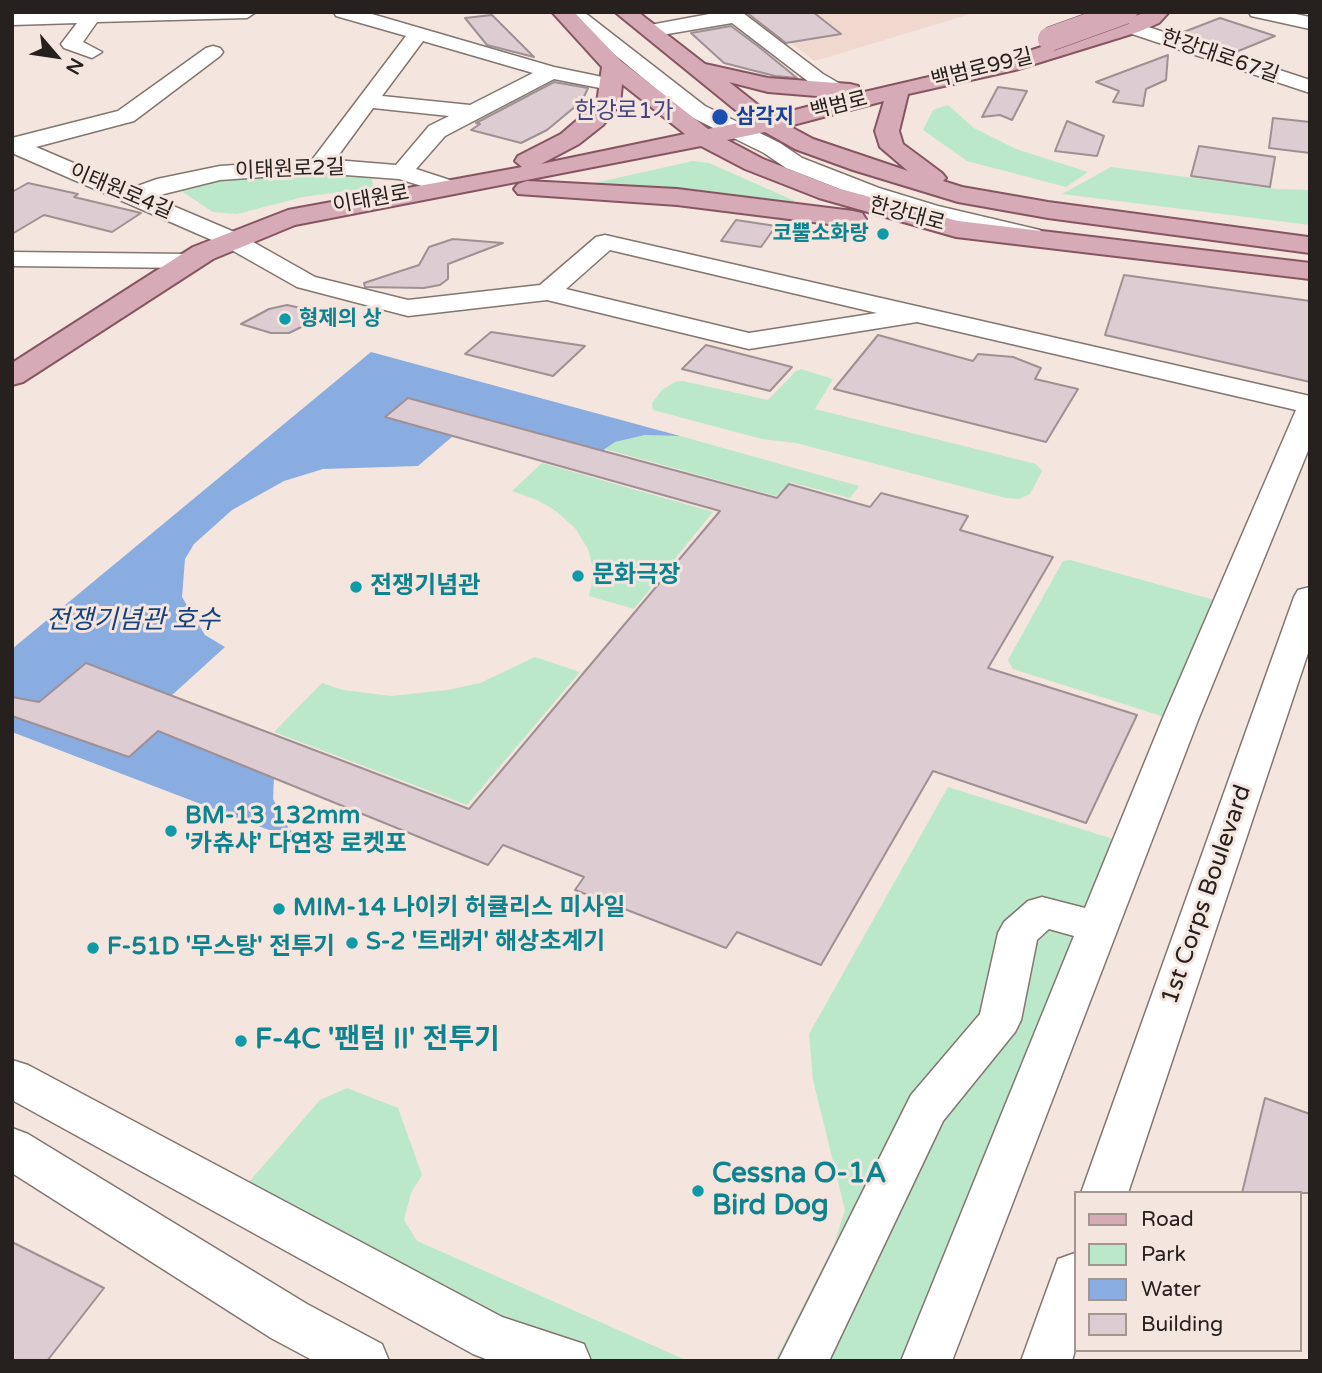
<!DOCTYPE html>
<html>
<head>
<meta charset="utf-8">
<style>
	body { margin:0 }
	#map { position:relative; width:1322px; height:1373px; overflow:hidden; background:#f4e5de; font-family:"Varela Round",sans-serif }
	canvas { display:block }
	.frame { position:absolute; inset:0; border:14px solid #26201e; pointer-events:none }
	.legend { position:absolute; left:1074px; top:1191px; width:228px; height:161px; box-sizing:border-box; background:#f4e5de; border:2px solid #a29691; margin:0; padding:9px 12px; list-style:none; font-size:21px; color:#26201e }
	.legend li { display:flex; align-items:center; gap:14px; height:35px }
	.legend b { width:35px; border:2px solid #a29691 }
	.north { position:absolute; left:21px; top:21px; width:70px; height:70px; -webkit-text-stroke:5px #f4e5de; paint-order:stroke; rotate:119deg; font-size:19px; font-weight:700; line-height:28px; text-align:center; color:#26201e }
	.north::after { content:''; display:block; margin:auto; width:24px; height:32px; background:#26201e; clip-path:polygon(50% 0,100% 100%,50% 72%,0 100%) }
</style>
</head>
<body>
<div id="map">
<canvas width="1322" height="1373"></canvas>
<div class="frame"></div>
<ul class="legend">
<li><b style="height:9px;background:#d6aab6"></b>Road</li>
<li><b style="height:19px;background:#bae8c9"></b>Park</li>
<li><b style="height:19px;background:#89ade0"></b>Water</li>
<li><b style="height:19px;background:#ddccd1"></b>Building</li>
</ul>
<div class="north">N</div>
</div>
<script>
const context = document.querySelector('canvas').getContext('2d');
context.lineJoin = 'round';
function paint(path, color) {
  context.fillStyle = color;
  context.fill(path, 'evenodd');
}
function poly(rows) {
  const path = new Path2D();
  for (const r of rows) {
    path.moveTo(r[0], r[1]);
    for (let i = 2; i < r.length; i += 2) path.lineTo(r[i], r[i + 1]);
  }
  return path;
}
function strokePath(path, color, width, dash) {
  context.strokeStyle = color;
  context.lineWidth = width;
  context.lineCap = dash ? 'butt' : 'round';
  context.setLineDash(dash || []);
  context.stroke(path);
}
function write(font, color, halo, rows, align = 'center') {
  context.font = font + ' "Varela Round","Noto Sans KR",sans-serif';
  context.lineWidth = 6;
  context.setLineDash([]);
  context.textBaseline = 'middle';
  context.strokeStyle = halo;
  context.fillStyle = color;
  for (const [text, x, y, turn = 0] of rows) {
    context.save();
    context.translate(x, y);
    context.rotate((+turn || 0) * Math.PI / 180);
    context.textAlign = isNaN(turn) ? turn : align;
    if (halo) context.strokeText(text, 0, 0);
    context.fillText(text, 0, 0);
    context.restore();
  }
}
paint(poly([
	[749,12,977,12,815,61]
]), '#f0d8ce');
paint(poly([
	[948,105,974,128,1016,149,1088,172,1066,187,967,161,923,130,933,110],
	[693,161,709,163,795,201,776,203,581,186],
	[1111,167,1277,189,1310,190,1310,225,1062,194],
	[318,170,370,174,374,187,303,197,237,214,213,212,175,187,221,177],
	[801,369,833,379,815,409,1036,464,1042,471,1030,494,1019,499,1006,498,796,443,762,439,653,410,652,403,662,390,675,382,683,381,768,400,795,372],
	[645,435,680,436,859,486,850,498,790,482,776,496,605,449,615,442],
	[542,463,713,512,634,609,589,596,594,572,588,549,575,528,556,511,537,500,512,491],
	[1070,560,1218,601,1171,719,1013,669,1008,660,1063,561],
	[535,657,580,672,467,805,274,732,322,683,343,690,391,696,448,690,480,683],
	[948,787,1113,839,902,1361,772,1361,776,1359,834,1245,845,1210,813,1080,809,1034],
	[347,1088,398,1108,422,1175,411,1193,404,1220,417,1241,688,1361,552,1361,253,1194,249,1182,320,1100]
]), '#bae8c9');
paint(poly([
	[371,352,680,436,645,435,615,442,602,451,408,398,386,417,453,436,418,466,323,469,284,481,232,510,194,544,185,559,182,597,205,635,225,647,171,696,86,663,55,689,274,777,273,799,289,829,316,848,12,732,12,649]
]), '#89ade0');
const building = poly([
	[746,12,813,12,841,34,786,43,746,12],
	[492,15,534,57,487,45,465,18,492,15],
	[1220,18,1275,36,1236,52,1181,33,1220,18],
	[731,26,759,47,797,78,775,76,724,63,691,33,731,26],
	[1168,55,1166,80,1146,89,1143,106,1113,102,1119,91,1096,82,1168,55],
	[554,82,588,88,582,101,547,130,521,143,471,130,480,124,476,123,554,82],
	[998,87,1027,91,1012,120,1000,115,982,117,998,87],
	[1273,118,1310,122,1310,153,1269,148,1273,118],
	[1067,121,1104,136,1097,156,1055,151,1067,121],
	[1199,146,1275,157,1270,187,1191,176,1199,146],
	[28,183,78,194,74,197,141,213,112,232,44,215,12,234,12,192,28,183],
	[736,220,776,226,761,247,721,241,736,220],
	[453,239,503,243,448,264,448,279,440,285,424,288,365,287,364,283,419,265,429,247,453,239],
	[1124,275,1310,301,1310,382,1105,335,1124,275],
	[287,305,328,314,289,333,271,333,241,324,269,309,287,305],
	[491,332,585,346,553,376,465,354,491,332],
	[878,335,973,361,978,354,1013,357,1041,368,1035,379,1078,389,1046,442,834,389,878,335],
	[706,345,792,367,770,391,682,369,706,345],
	[408,398,777,498,789,484,870,507,881,493,968,516,960,530,1053,557,988,668,1137,715,1086,823,933,771,821,965,737,932,726,948,575,890,584,877,503,845,488,865,158,731,129,757,12,716,12,697,39,702,86,663,469,809,720,511,385,417,408,398],
	[1265,1098,1310,1114,1310,1193,1242,1193,1265,1098],
	[12,1242,104,1288,47,1361,12,1361,12,1242]
]);
paint(building, '#ddccd1');
strokePath(building, '#9f9094', 2);
const minor = poly([
	[256,12,247,18,97,22,83,42,102,52,92,58,64,48,61,44,77,23,12,25,12,13,256,12],
	[334,12,365,12,554,67,617,80,620,84,610,90,554,79,445,136,416,169,456,182,460,187,456,192,448,194,399,179,319,173,220,180,152,197,239,234,315,277,408,300,540,285,596,237,605,235,1310,396,1310,446,1198,720,952,1361,901,1361,1074,936,1049,929,1037,940,1021,1020,1015,1032,943,1121,829,1361,778,1361,911,1095,980,1014,998,933,1004,922,1028,901,1042,897,1085,908,1162,720,1296,410,917,322,749,349,547,300,408,316,297,287,221,244,12,153,12,138,118,111,206,48,213,46,220,48,223,52,220,56,134,121,36,147,132,188,157,179,220,166,312,160,406,36,336,16,334,12],
	[423,41,533,73,470,105,382,96,423,41],
	[373,108,449,116,429,126,396,165,335,160,373,108],
	[610,250,877,313,749,333,566,289,610,250],
	[563,12,584,12,705,106,780,143,802,158,879,188,938,206,1040,230,1043,235,1040,240,1031,242,924,217,863,198,786,168,764,153,689,116,563,12],
	[720,12,743,13,823,74,849,89,839,95,809,82,732,23,650,37,640,31,650,25,720,12],
	[1249,12,1286,12,1310,17,1310,29,1251,16,1249,12],
	[1130,21,1310,80,1310,93,1123,31,1120,27,1130,21],
	[12,252,189,254,198,256,201,261,198,266,189,268,12,266,12,252],
	[1310,587,1310,647,1128,1193,1081,1193,1294,597,1298,590,1310,587],
	[12,1060,28,1065,502,1317,584,1344,591,1361,491,1361,473,1354,12,1100,12,1060],
	[12,1128,28,1134,307,1304,382,1344,389,1361,314,1361,271,1338,12,1173,12,1128],
	[1075,1253,1075,1350,1072,1361,1021,1361,1058,1259,1075,1253]
]);
const major = poly([
	[552,12,574,12,621,61,708,129,749,121,615,12,638,12,705,64,768,78,850,84,858,86,860,93,1002,60,1147,12,1169,12,1159,23,1138,32,1015,70,908,94,899,131,903,144,942,173,946,178,943,181,962,187,1048,202,1308,237,1310,253,1048,218,958,202,853,170,795,149,765,132,727,140,763,159,837,188,958,221,1310,263,1310,279,956,237,819,198,745,169,701,146,295,225,213,259,23,382,12,385,12,363,193,247,288,210,522,167,515,161,518,156,561,134,597,103,602,67,552,12],
	[729,82,768,92,841,98,772,116,729,82],
	[622,84,685,134,541,164,579,144,603,125,620,104,622,84],
	[884,101,875,131,880,147,908,171,813,139,789,126,884,101],
	[527,181,677,189,853,211,862,213,866,219,862,225,853,227,677,205,518,194,514,189,518,184,527,181]
]);
strokePath(minor, '#83756f', 3);
strokePath(major, '#875562', 4);
paint(minor, '#fff');
paint(major, '#d6aab6');
const majorBridge = poly([
	[1050,39,1125,12]
]);
strokePath(majorBridge, '#875562', 25, []);
strokePath(majorBridge, '#d6aab6', 24);
for (const [x, y, r, color] of [
	[720,117,9,"#1a4fb4"],
	[883,234,7,"#0f9aa8"],
	[285,319,7,"#0f9aa8"],
	[578,576,7,"#0f9aa8"],
	[356,587,7,"#0f9aa8"],
	[171,831,7,"#0f9aa8"],
	[279,909,7,"#0f9aa8"],
	[352,943,7,"#0f9aa8"],
	[93,948,7,"#0f9aa8"],
	[241,1041,7,"#0f9aa8"],
	[698,1191,7,"#0f9aa8"]
]) {
  const dot = new Path2D();
  dot.arc(x, y, r, 0, 2 * Math.PI);
  context.fillStyle = color;
  context.fill(dot);
  strokePath(dot, '#f4e5de', 2.5);
}
write('21px', '#26201e', '#f4e5de', [
	["한강대로67길",1220,57,19],
	["백범로99길",982,69,-14],
	["백범로",839,106,-14],
	["이태원로2길",290,170,-2],
	["이태원로4길",121,192,23],
	["이태원로",371,200,-10],
	["한강대로",907,215,15]
]);
write('bold 21px', '#164399', '#f4e5de', [
	["삼각지",736,117]
], 'left');
write('bold 21px', '#0d838f', '#f4e5de', [
	["코뿔소화랑",869,234],
	["형제의 상",299,319,"left"]
], 'right');
write('23px', '#434380', '#f4e5de', [
	["한강로1가",624,112]
]);
write('bold 24px', '#0d838f', '#f4e5de', [
	["문화극장",592,576],
	["전쟁기념관",370,587],
	["BM-13 132mm",185,817],
	["'카츄샤' 다연장 로켓포",185,845],
	["MIM-14 나이키 허큘리스 미사일",293,909],
	["S-2 '트래커' 해상초계기",366,943],
	["F-51D '무스탕' 전투기",107,948]
], 'left');
write('24px', '#26201e', '#f4e5de', [
	["1st Corps Boulevard",1207,895,-71]
]);
write('italic 26px', '#15427f', '#f4e5de', [
	["전쟁기념관 호수",133,621]
]);
write('bold 28px', '#0d838f', '#f4e5de', [
	["F-4C '팬텀 II' 전투기",255,1041],
	["Cessna O-1A",712,1175],
	["Bird Dog",712,1207]
], 'left');
</script>
</body>
</html>
